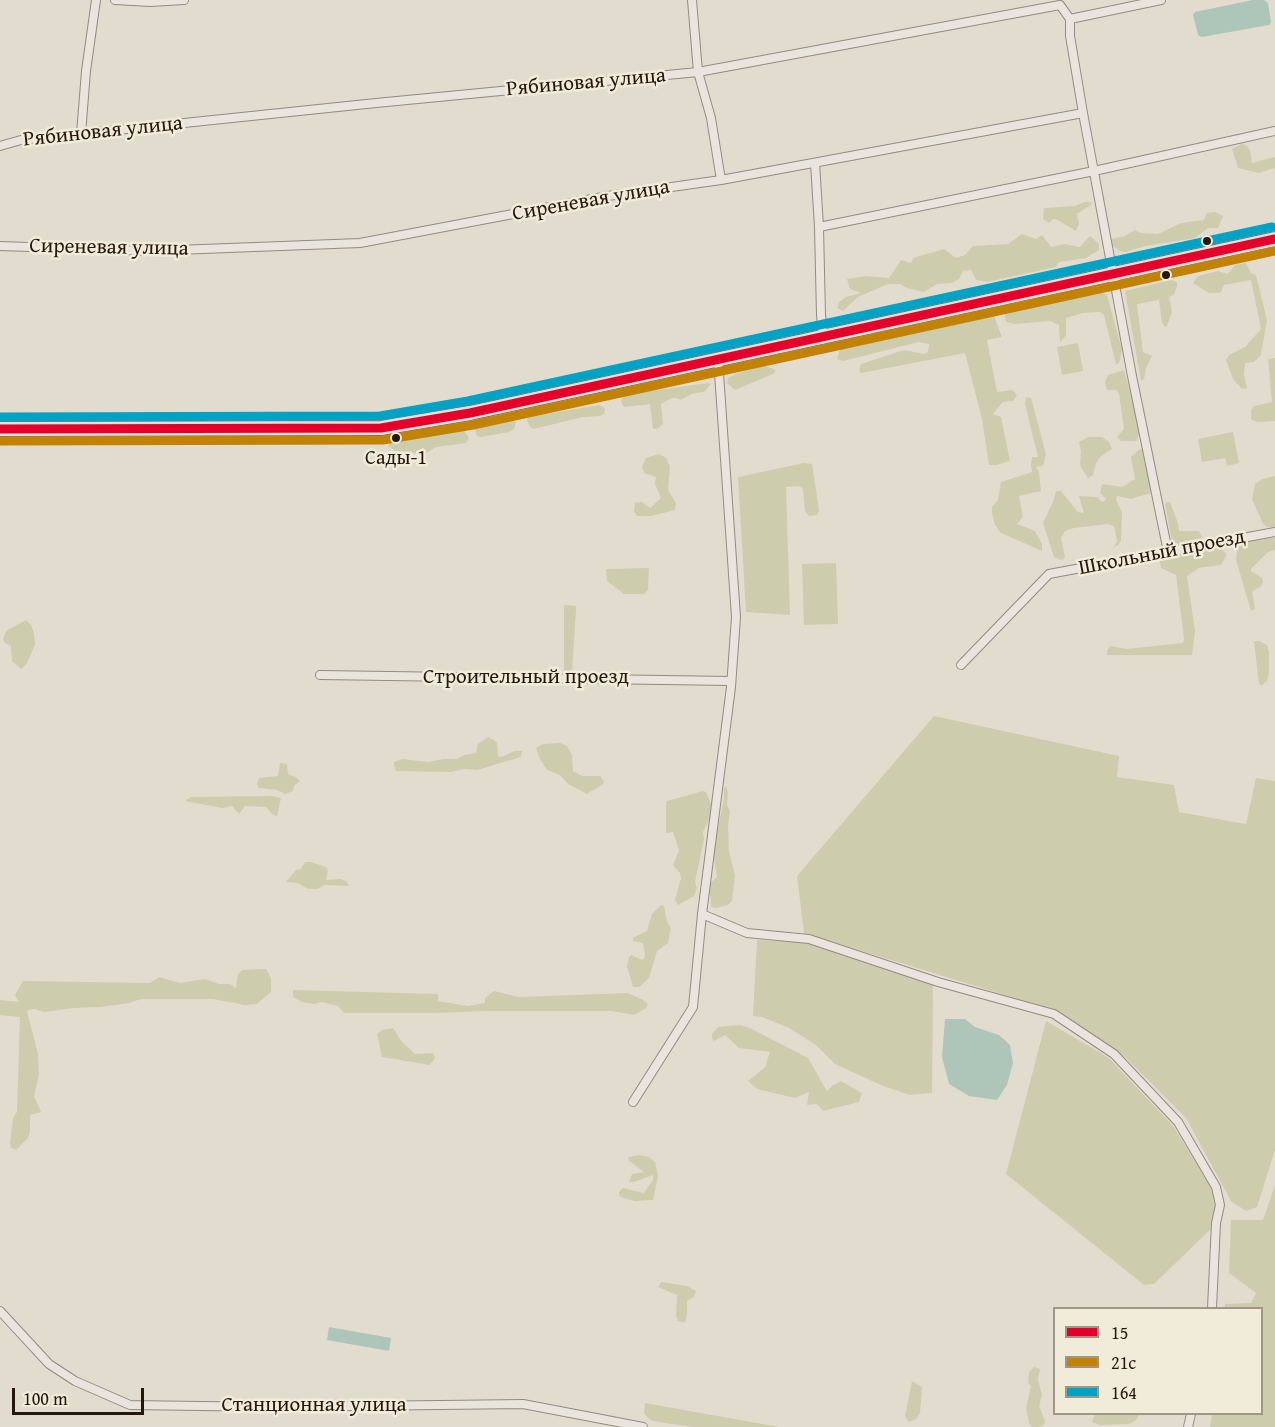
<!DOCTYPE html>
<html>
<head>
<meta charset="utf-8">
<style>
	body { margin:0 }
	#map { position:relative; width:1275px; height:1427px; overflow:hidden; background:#e2dcce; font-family:"Gentium Book Plus",serif }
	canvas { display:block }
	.legend { position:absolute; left:1053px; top:1307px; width:210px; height:108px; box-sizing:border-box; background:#f1ebda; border:2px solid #9f9688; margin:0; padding:8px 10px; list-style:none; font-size:18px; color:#25170e }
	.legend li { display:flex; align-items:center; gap:12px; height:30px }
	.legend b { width:30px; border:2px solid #9f9688 }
	.scale { position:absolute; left:12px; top:1388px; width:132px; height:27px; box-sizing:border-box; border:3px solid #25170e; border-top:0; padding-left:8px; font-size:18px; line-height:21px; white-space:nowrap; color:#25170e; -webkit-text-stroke:4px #f1ebda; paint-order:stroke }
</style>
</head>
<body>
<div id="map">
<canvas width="1275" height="1427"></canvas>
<ul class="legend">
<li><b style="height:8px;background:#e4002b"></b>15</li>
<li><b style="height:8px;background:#c28204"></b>21с</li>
<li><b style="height:8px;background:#02a2c4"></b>164</li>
</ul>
<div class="scale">100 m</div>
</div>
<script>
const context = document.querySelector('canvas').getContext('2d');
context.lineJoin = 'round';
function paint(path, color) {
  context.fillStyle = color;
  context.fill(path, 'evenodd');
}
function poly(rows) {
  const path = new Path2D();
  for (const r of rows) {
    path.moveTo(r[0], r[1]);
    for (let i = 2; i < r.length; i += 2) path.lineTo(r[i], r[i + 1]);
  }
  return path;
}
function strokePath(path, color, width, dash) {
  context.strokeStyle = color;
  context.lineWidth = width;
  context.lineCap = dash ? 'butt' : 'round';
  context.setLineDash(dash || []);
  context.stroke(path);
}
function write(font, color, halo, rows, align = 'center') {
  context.font = font + ' "Gentium Book Plus",serif';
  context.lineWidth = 5;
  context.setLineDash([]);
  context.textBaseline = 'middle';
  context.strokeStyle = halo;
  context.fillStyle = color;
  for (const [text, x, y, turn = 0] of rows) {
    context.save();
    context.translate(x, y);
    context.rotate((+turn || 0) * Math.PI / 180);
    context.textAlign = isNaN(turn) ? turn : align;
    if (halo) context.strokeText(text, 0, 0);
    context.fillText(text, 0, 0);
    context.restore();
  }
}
paint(poly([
	[1242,144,1247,146,1250,150,1252,163,1275,157,1275,168,1258,173,1238,168,1232,149],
	[1085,202,1091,202,1092,204,1077,214,1079,223,1076,231,1056,219,1053,219,1049,223,1043,219,1044,208,1075,206],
	[1215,212,1223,216,1218,228,1208,228,1195,238,1145,246,1126,252,1120,251,1111,245,1111,239,1125,236,1135,230,1140,233,1158,234,1181,223,1204,220,1207,213],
	[1022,234,1036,239,1042,235,1051,247,1065,244,1080,247,1090,236,1099,244,1099,250,1086,258,1059,262,1056,267,987,282,976,280,971,270,963,271,959,279,952,283,937,284,924,292,907,288,900,284,888,284,858,297,843,311,837,308,839,302,846,297,861,293,850,289,847,279,866,276,889,278,901,260,911,263,913,258,944,249,956,258,965,255,973,246,1008,244],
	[1246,263,1251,273,1256,275,1267,320,1261,355,1254,362,1245,363,1244,375,1247,388,1245,389,1241,388,1233,379,1226,360,1229,355,1245,347,1261,329,1251,280,1224,285,1221,292,1218,293,1209,293,1193,283,1198,276,1218,271,1228,274,1235,265],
	[1171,280,1177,282,1177,286,1174,295,1169,297,1172,312,1167,326,1165,327,1162,323,1159,300,1137,304,1143,352,1152,356,1146,368,1144,379,1141,381,1125,291],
	[1102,293,1107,295,1122,350,1119,363,1116,365,1104,315,1100,312,1083,313,1066,318,1066,335,1060,343,1059,325,1050,321,1014,324,1006,322,1005,317,1005,311],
	[994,316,1002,337,987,340,997,392,1012,390,1017,395,1013,401,1003,402,993,414,1001,417,1010,461,997,465,989,465,982,419,965,353,861,373,859,371,861,364,904,350,924,354,928,352,929,344,919,342,843,361,837,359,840,349],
	[1078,343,1083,371,1062,375,1057,347],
	[1275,358,1275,421,1257,422,1251,419,1251,410,1254,406,1272,402,1268,359],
	[764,366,772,368,776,371,773,374,735,390,727,383,728,378,738,373],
	[1124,370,1140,430,1137,441,1121,441,1117,437,1124,429,1119,394,1116,390,1107,390,1105,382,1108,375],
	[707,383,711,384,704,392,691,394,681,400,677,398,672,398,661,404,663,424,657,429,653,429,650,404,624,407,621,402,623,395],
	[1026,397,1031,398,1046,454,1043,466,1036,467,1039,472,1041,491,1019,496,1023,517,1017,524,1035,531,1042,544,1042,551,1001,533,995,525,992,513,992,507,998,500,1001,482,1032,472,1031,464,1032,457,1038,457,1025,404],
	[599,405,605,408,604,414,600,416,583,417,534,429,530,427,527,420,528,417],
	[508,418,516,422,514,429,509,432,481,437,477,436,475,430,478,424],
	[464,430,469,438,466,443,436,447,425,454,395,451,389,446,389,441,393,438],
	[1233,432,1239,463,1227,466,1225,458,1202,462,1198,439],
	[1088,437,1102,437,1109,442,1112,449,1100,457,1096,463,1093,475,1088,478,1080,466,1081,451,1079,442],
	[1140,449,1147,451,1151,493,1131,499,1117,496,1116,500,1122,512,1121,541,1118,545,1114,547,1117,541,1114,526,1107,524,1074,528,1065,531,1061,538,1065,558,1061,560,1054,557,1043,523,1053,502,1056,491,1061,491,1078,512,1084,513,1079,496,1097,497,1102,502,1105,501,1106,499,1100,493,1102,484,1122,487,1135,479,1131,457],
	[659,454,666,458,670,466,668,490,676,503,675,510,651,516,637,516,634,511,635,503,642,502,650,508,661,498,655,484,656,477,644,473,642,467,646,458],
	[804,463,812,464,819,510,817,515,809,516,805,511,803,489,799,486,786,487,790,615,746,612,738,477],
	[1275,476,1275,527,1267,527,1263,524,1252,499,1255,484,1263,479],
	[1167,502,1170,502,1178,523,1179,531,1199,531,1202,537,1202,541,1182,547,1173,547,1165,504],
	[1275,537,1275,550,1268,552,1251,569,1251,571,1262,578,1263,582,1260,587,1252,591,1255,609,1251,611,1236,560,1238,542],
	[1220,547,1227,555,1221,565,1199,568,1187,576,1195,631,1192,655,1107,655,1108,648,1111,646,1126,649,1183,643,1184,638,1176,575,1161,568,1159,558],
	[836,563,838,624,804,625,802,564],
	[649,568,648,590,644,594,624,594,607,581,606,569],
	[564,605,576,606,576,611,572,671,564,672],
	[26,620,31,625,34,633,35,645,26,665,21,669,12,661,11,646,5,643,3,639,6,631],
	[1254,641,1259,641,1267,645,1269,652,1269,672,1267,681,1262,685,1259,684],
	[934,716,1119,756,1117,777,1174,785,1179,812,1246,824,1256,778,1275,781,1275,1150,1257,1207,1246,1211,1231,1201,1186,1118,1126,1058,1053,1010,804,933,797,876],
	[488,737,494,740,497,743,498,756,502,757,514,751,522,751,521,757,477,770,464,769,451,772,396,771,394,766,394,762,402,759,428,762,444,759,457,759,464,755,476,753,478,744],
	[560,743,567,746,572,755,573,771,582,776,600,776,604,781,603,784,587,794,568,784,560,775,547,770,540,759,536,748,543,744],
	[280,763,287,764,288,774,296,777,300,781,294,786,293,791,285,794,277,790,259,788,257,784,259,778,278,776],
	[726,786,728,792,727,805,730,811,728,825,729,852,735,875,732,901,728,905,716,908,711,907,711,897,708,891,710,883,717,877,713,852,724,799,724,788],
	[703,791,706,792,711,804,711,815,703,832,704,839,695,882,697,888,694,896,678,905,675,900,681,878,680,873,673,865,679,851,673,832,666,833,666,803,667,801],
	[273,796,281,798,277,816,272,814,266,807,245,806,239,814,232,806,222,808,185,801,191,797],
	[305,862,311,862,326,867,328,871,326,880,341,879,347,882,349,886,324,885,318,889,308,889,298,883,286,882,296,870,301,869],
	[661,905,664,906,667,922,671,928,668,943,657,951,649,978,639,987,633,987,627,967,629,957,631,955,643,960,645,956,643,943,633,941,633,938,647,931,652,914],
	[757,940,813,943,933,982,932,1093,910,1095,883,1086,835,1064,816,1045,789,1028,762,1017,753,1016],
	[260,969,266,969,271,978,271,992,257,1004,245,1005,213,999,141,999,129,1003,101,1007,73,1008,45,1012,34,1009,27,1011,38,1054,39,1075,34,1096,41,1112,30,1115,30,1132,28,1138,16,1150,11,1148,10,1144,13,1118,17,1112,20,1017,0,1015,0,1000,19,1002,15,995,23,981,150,983,159,977,180,983,205,979,219,984,230,984,236,988,238,974,242,970],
	[293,990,438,994,438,1001,468,1006,485,1003,485,998,494,991,519,997,628,993,645,1001,648,1004,646,1008,634,1015,611,1011,485,1011,434,1013,344,1013,338,1006,322,1002,314,1004,302,1002,293,997],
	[1046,1021,1109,1058,1173,1126,1213,1190,1215,1207,1212,1228,1154,1284,1144,1285,1006,1174],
	[740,1025,750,1028,808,1058,827,1091,832,1086,841,1081,862,1093,859,1102,823,1111,817,1104,807,1105,809,1092,795,1098,757,1089,748,1081,765,1067,770,1052,739,1048,725,1035,714,1041,712,1038,712,1034,718,1027],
	[393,1028,402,1042,415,1054,433,1053,435,1058,430,1065,382,1057,377,1034,382,1030],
	[639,1155,649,1157,655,1162,658,1176,653,1200,635,1201,620,1197,619,1192,623,1188,644,1193,653,1180,653,1175,634,1182,629,1182,632,1174,644,1172,628,1160,629,1157],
	[1275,1185,1275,1427,1210,1427,1212,1414,1262,1414,1262,1308,1225,1308,1225,1304,1251,1303,1256,1293,1229,1273,1231,1220,1263,1220],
	[661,1282,687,1286,696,1291,694,1297,687,1301,687,1314,685,1323,678,1321,676,1316,677,1295,658,1287],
	[1034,1367,1040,1369,1038,1379,1042,1395,1039,1406,1045,1421,1044,1425,1039,1427,1032,1427,1029,1423,1026,1408,1031,1386,1028,1383,1029,1372],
	[912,1381,922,1387,920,1413,916,1419,909,1422,905,1417],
	[645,1403,779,1427,693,1427,652,1421,644,1414],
	[1095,1414,1140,1414,1135,1421,1129,1424,1100,1425,1092,1422]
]), '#cdcdad');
paint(poly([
	[1253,0,1264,0,1268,3,1271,22,1269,25,1202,37,1198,35,1193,15,1195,12],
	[945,1019,965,1019,975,1027,999,1035,1010,1045,1013,1063,1007,1085,997,1100,969,1096,949,1084,942,1057],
	[329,1327,391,1338,389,1351,327,1340]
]), '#aec6b9');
const minor = poly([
	[115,0,150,2,184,0],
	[692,0,698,72,711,118,721,180],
	[1070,19,1070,36,1083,113,1132,376,1168,552],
	[1070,19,1161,0],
	[81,134,86,71,96,0],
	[0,146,21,140,376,103,698,72,1060,5,1070,19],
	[815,163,819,227,821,315,823,338],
	[819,227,1094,171,1275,131],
	[0,246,150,251,360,243,608,196,721,180,1083,113],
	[961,665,1049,574,1275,532],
	[320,675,731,681],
	[702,914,747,933,809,939,938,982,1054,1014,1114,1054,1178,1122,1216,1187,1220,1205,1216,1223,1212,1308],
	[633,1102,693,1007,702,914,731,687,736,617,718,359],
	[0,1311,49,1364,75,1381,130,1405,274,1407,523,1404,643,1427],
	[1188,1427,1191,1414]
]);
const trunk = poly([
	[0,429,381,428,470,413,1275,239]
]);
strokePath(minor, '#918b82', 10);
strokePath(trunk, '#767168', 16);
strokePath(minor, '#e9e5de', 8);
strokePath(trunk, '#e5e1d9', 14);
strokePath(poly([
	[0,429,381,428,470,413,1275,239]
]), '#e4002b', 9);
strokePath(poly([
	[0,441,383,440,473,425,1275,251]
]), '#c28204', 9);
strokePath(poly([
	[0,417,380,416,468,401,1272,227]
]), '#02a2c4', 9);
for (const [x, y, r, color] of [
	[1207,241,5,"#25170e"],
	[1166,275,5,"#25170e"],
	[396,438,5,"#25170e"]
]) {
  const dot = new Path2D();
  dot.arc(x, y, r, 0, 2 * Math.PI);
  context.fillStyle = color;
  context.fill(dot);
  strokePath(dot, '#f1ebda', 2);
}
write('20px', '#25170e', '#f1ebda', [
	["Сады-1",396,459]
]);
write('21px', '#25170e', '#f1ebda', [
	["Рябиновая улица",586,83,-5],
	["Рябиновая улица",103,132,-6],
	["Сиреневая улица",591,201,-10],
	["Сиреневая улица",109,248,1],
	["Школьный проезд",1162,553,-11],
	["Строительный проезд",526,678],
	["Станционная улица",314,1406]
]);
</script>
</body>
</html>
